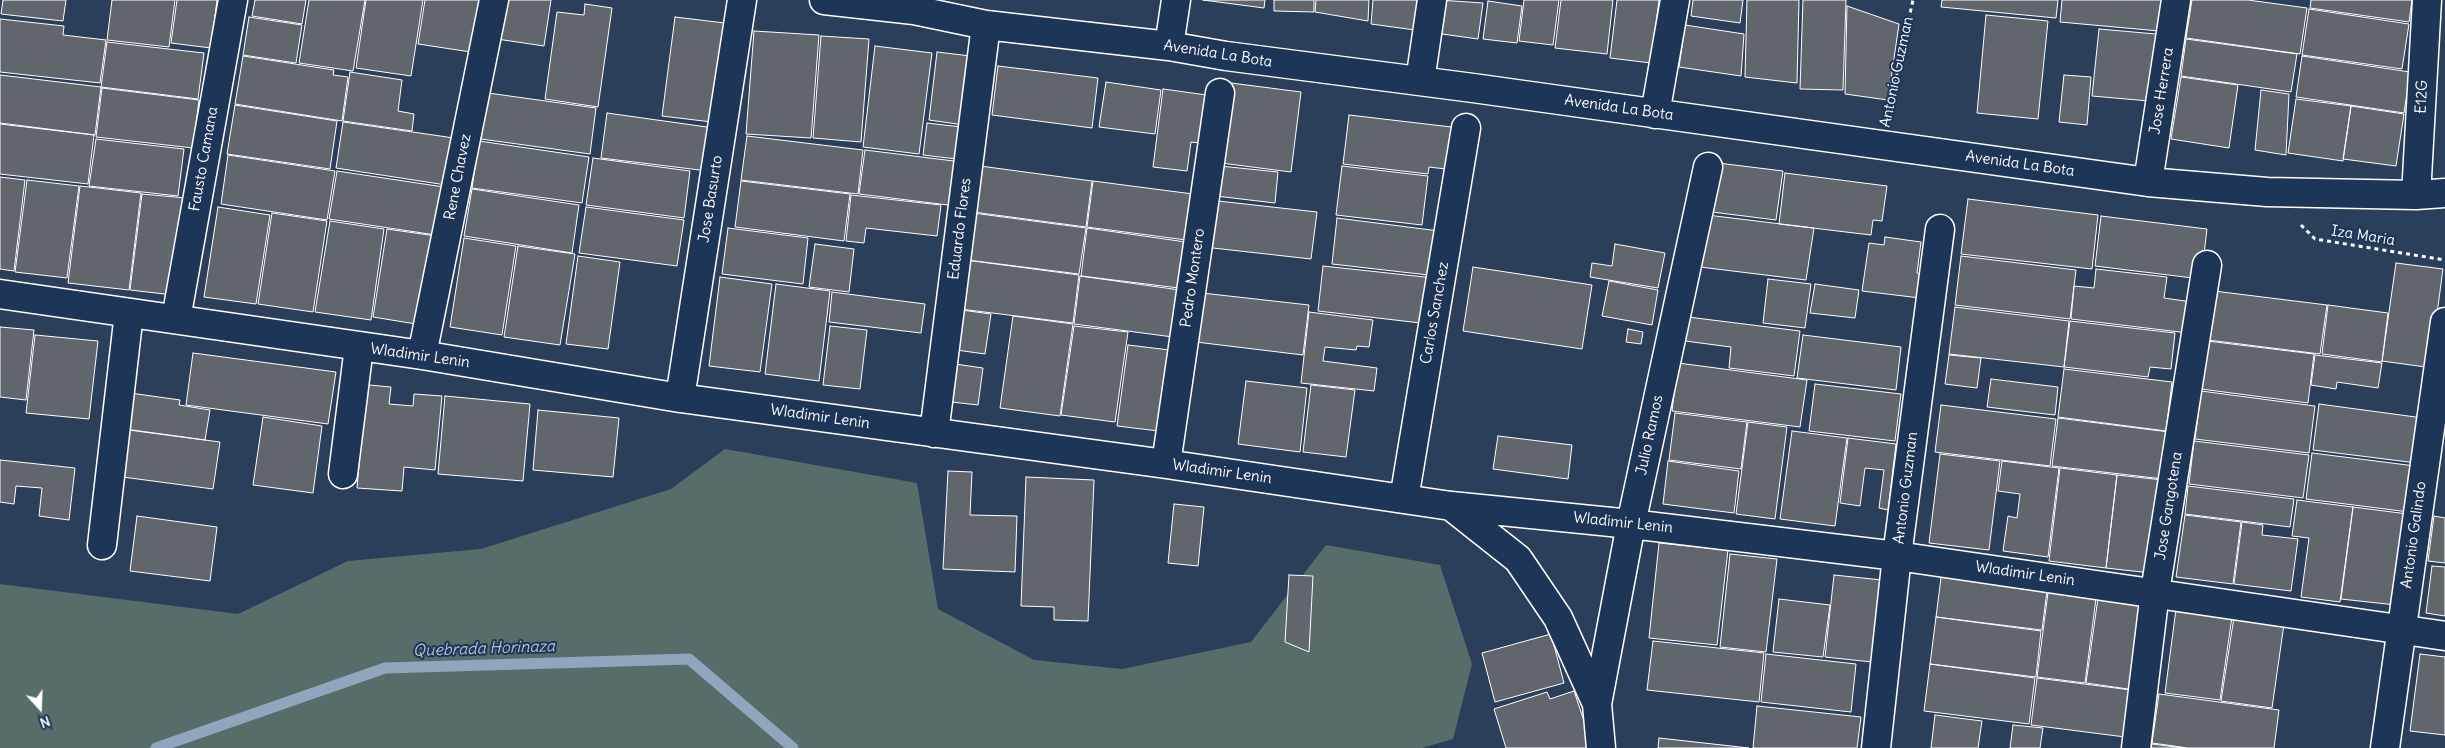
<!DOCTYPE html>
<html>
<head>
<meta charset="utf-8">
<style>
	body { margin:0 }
	#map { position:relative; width:2445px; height:748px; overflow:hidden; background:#2b3f5b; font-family:Delius,sans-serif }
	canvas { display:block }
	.north { position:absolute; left:15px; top:683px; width:50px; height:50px; -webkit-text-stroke:4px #1d3557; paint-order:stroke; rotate:160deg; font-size:14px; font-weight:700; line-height:20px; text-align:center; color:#fff }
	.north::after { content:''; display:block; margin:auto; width:18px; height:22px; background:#fff; clip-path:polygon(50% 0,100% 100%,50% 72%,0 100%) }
</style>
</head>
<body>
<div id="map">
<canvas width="2445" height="748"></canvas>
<div class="north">N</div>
</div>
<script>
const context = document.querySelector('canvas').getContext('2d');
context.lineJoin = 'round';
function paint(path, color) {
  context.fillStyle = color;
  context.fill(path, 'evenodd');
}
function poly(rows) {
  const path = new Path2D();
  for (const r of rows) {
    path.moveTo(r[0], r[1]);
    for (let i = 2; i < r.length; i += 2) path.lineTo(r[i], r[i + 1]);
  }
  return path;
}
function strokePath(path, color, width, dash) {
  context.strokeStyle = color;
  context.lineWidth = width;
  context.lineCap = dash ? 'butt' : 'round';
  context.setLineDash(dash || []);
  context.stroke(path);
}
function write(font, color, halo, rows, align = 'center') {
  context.font = font + ' Delius,sans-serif';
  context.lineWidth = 4;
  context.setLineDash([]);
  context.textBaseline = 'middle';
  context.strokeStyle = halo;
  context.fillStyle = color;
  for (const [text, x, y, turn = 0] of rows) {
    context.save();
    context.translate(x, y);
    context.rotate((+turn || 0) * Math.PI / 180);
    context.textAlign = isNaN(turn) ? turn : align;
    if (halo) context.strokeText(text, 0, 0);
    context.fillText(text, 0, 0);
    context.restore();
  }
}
paint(poly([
	[725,449,917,483,938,609,1034,660,1122,669,1251,642,1326,545,1440,565,1472,664,1453,739,1422,748,0,748,0,584,238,614,348,561,481,549,671,489]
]), '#586d69');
strokePath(poly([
	[156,748,385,668,689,659,793,748]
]), '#91a6bc', 11);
const building = poly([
	[3,0,66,0,63,21,1,14,3,0],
	[112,0,175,0,169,47,107,40,112,0],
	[177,0,217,0,211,48,171,43,177,0],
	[255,0,306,0,302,24,252,16,255,0],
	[309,0,365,0,353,71,299,63,309,0],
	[366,0,423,0,411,76,356,68,366,0],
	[425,0,479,0,471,52,418,44,425,0],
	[503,0,551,0,544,46,497,39,503,0],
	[1203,0,1265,0,1264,8,1203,0],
	[1274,0,1314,0,1314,12,1274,11,1274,0],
	[1316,0,1369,0,1368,21,1315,12,1316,0],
	[1373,0,1417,0,1415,30,1371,24,1373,0],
	[1439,0,1483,3,1478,39,1435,33,1439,0],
	[1524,0,1559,0,1553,45,1519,41,1524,0],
	[1561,0,1613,0,1607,54,1555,48,1561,0],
	[1617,0,1659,0,1651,63,1610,58,1617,0],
	[1693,0,1743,0,1740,23,1691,16,1693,0],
	[1747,0,1799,0,1797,83,1745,77,1747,0],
	[1803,0,1846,0,1843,90,1800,89,1803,0],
	[1942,0,2058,0,2056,18,1941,7,1942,0],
	[2062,0,2162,0,2159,31,2060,22,2062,0],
	[2192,0,2248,0,2307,8,2300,54,2186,38,2192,0],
	[2311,0,2412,0,2409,22,2310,8,2311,0],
	[1488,1,1522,6,1517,43,1483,39,1488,1],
	[585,4,612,8,598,107,545,99,557,12,584,15,585,4],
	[1847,6,1899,24,1888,100,1845,94,1847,6],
	[2309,9,2409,24,2402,69,2302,55,2309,9],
	[1986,15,2048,21,2038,119,1977,113,1986,15],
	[249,17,302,25,296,63,243,55,249,17],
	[675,17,733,24,720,123,662,116,675,17],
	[0,19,64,26,63,35,106,40,100,83,0,72,0,19],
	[1685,25,1744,34,1741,76,1679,67,1685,25],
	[2099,29,2156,34,2149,101,2092,96,2099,29],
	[754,31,819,35,811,138,746,134,754,31],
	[821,36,869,39,861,142,813,138,821,36],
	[2186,39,2297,54,2291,92,2181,76,2186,39],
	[107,42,204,53,198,99,101,87,107,42],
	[875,46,932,53,919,154,863,147,875,46],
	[937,52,979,57,971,126,929,120,937,52],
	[243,56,334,70,333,75,348,77,342,121,235,104,243,56],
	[2302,56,2410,72,2404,113,2296,97,2302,56],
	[998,66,1098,78,1092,128,992,115,998,66],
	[350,72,402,80,398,111,414,114,412,131,343,121,350,72],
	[0,75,101,87,95,135,0,123,0,75],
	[2064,75,2091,77,2087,125,2059,122,2064,75],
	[2181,77,2238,85,2229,148,2171,139,2181,77],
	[1106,82,1161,90,1155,134,1099,127,1106,82],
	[1231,83,1301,92,1291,172,1221,163,1231,83],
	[102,88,199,100,193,148,96,137,102,88],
	[1163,89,1214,96,1208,144,1191,142,1187,171,1153,167,1163,89],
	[2261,90,2289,94,2286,155,2255,150,2261,90],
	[488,93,596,108,590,154,481,139,488,93],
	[2296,99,2351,106,2343,161,2288,153,2296,99],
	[235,105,337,121,330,169,227,154,235,105],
	[2351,106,2404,114,2396,166,2343,159,2351,106],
	[607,113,714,128,708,171,601,158,607,113],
	[1349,115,1460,128,1454,170,1429,167,1428,174,1343,164,1349,115],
	[343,122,454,138,446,185,336,168,343,122],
	[927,123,970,128,965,160,923,155,927,123],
	[0,124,94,135,88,184,0,174,0,124],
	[747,136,863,150,858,194,741,180,747,136],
	[96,139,184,149,178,196,89,186,96,139],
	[479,141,589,157,582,203,472,188,479,141],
	[865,150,962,162,956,206,859,194,865,150],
	[228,155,335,171,327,220,221,204,228,155],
	[593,158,690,171,684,218,586,205,593,158],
	[1718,163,1783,171,1776,220,1712,212,1718,163],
	[980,166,1092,181,1086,227,973,212,980,166],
	[1220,166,1278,172,1275,203,1216,196,1220,166],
	[1342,166,1428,176,1422,225,1336,215,1342,166],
	[337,171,444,187,436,235,329,219,337,171],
	[1785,173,1887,186,1882,221,1873,220,1871,235,1779,224,1785,173],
	[0,177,25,180,14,271,0,269,0,177],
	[27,180,79,186,67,278,15,272,27,180],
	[741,181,850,194,844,241,735,227,741,181],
	[1093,181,1193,194,1186,240,1087,227,1093,181],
	[80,186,141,193,129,290,68,283,80,186],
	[472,189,579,205,572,253,464,236,472,189],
	[142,194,186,198,173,295,130,290,142,194],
	[851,195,941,205,937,236,866,228,864,243,846,241,851,195],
	[1968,199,2098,215,2092,269,1961,254,1968,199],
	[1209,200,1317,212,1311,259,1204,247,1209,200],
	[218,207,270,215,256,304,204,297,218,207],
	[586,207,684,220,677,266,579,253,586,207],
	[272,213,327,221,313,312,258,304,272,213],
	[973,213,1086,228,1079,274,967,260,973,213],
	[1707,215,1814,228,1806,280,1700,267,1707,215],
	[2101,216,2207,229,2201,279,2095,266,2101,216],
	[1337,218,1439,231,1437,276,1332,264,1337,218],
	[330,221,384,229,371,320,315,312,330,221],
	[728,228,808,238,803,284,722,274,728,228],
	[1087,228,1186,242,1179,288,1081,276,1087,228],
	[387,229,436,236,422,325,373,317,387,229],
	[1885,237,1921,242,1917,273,1923,275,1920,298,1862,291,1869,243,1884,245,1885,237],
	[464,238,516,246,502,335,450,327,464,238],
	[815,244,854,249,849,292,809,287,815,244],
	[1615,244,1665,253,1658,288,1590,277,1592,263,1612,266,1615,244],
	[518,246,575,254,560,345,504,337,518,246],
	[578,256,620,262,608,349,566,344,578,256],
	[1961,256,2076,270,2070,319,1955,305,1961,256],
	[966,260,1079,275,1073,323,960,309,966,260],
	[2396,263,2443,269,2436,321,2433,368,2382,361,2396,263],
	[1323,266,1434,278,1429,324,1318,311,1323,266],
	[1473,267,1592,285,1582,349,1463,331,1473,267],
	[2096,269,2167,277,2164,298,2192,302,2188,333,2071,319,2074,286,2094,288,2096,269],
	[1080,276,1180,290,1173,337,1074,324,1080,276],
	[720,277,772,284,760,372,709,366,720,277],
	[1768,279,1811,284,1805,328,1763,323,1768,279],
	[1609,281,1658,290,1652,325,1602,316,1609,281],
	[776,284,830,291,819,381,765,374,776,284],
	[1815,284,1859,290,1855,318,1810,313,1815,284],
	[2214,291,2327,305,2320,354,2208,340,2214,291],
	[832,292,925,304,921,333,829,322,832,292],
	[1202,293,1309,305,1303,355,1196,342,1202,293],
	[2328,305,2388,313,2382,362,2322,354,2328,305],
	[1955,307,2069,321,2064,367,1949,354,1955,307],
	[954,309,991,314,985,354,949,349,954,309],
	[1309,312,1373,320,1369,347,1357,346,1356,350,1325,347,1323,361,1377,368,1374,391,1301,383,1309,312],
	[1013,316,1073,324,1060,416,1000,408,1013,316],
	[1688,317,1800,331,1794,376,1729,368,1731,347,1685,341,1688,317],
	[2070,321,2175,333,2171,369,2150,367,2148,377,2064,367,2070,321],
	[830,326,867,330,860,389,823,385,830,326],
	[1074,326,1128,332,1115,422,1061,415,1074,326],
	[0,327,34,330,26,400,0,397,0,327],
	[1628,329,1643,332,1641,344,1626,342,1628,329],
	[35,335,98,341,89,419,26,413,35,335],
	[1803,335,1901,347,1896,390,1797,378,1803,335],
	[2207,341,2314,354,2308,403,2201,389,2207,341],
	[1128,345,1178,351,1167,432,1117,426,1128,345],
	[193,353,336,372,328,424,186,405,193,353],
	[1949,355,1981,358,1977,388,1945,384,1949,355],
	[2315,355,2382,363,2378,388,2337,382,2336,389,2311,385,2315,355],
	[948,363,983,368,978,405,943,401,948,363],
	[1678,363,1807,380,1800,427,1672,411,1678,363],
	[2064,369,2172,382,2166,431,2058,417,2064,369],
	[1991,379,2058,387,2055,415,1987,407,1991,379],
	[1246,381,1307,388,1300,452,1238,444,1246,381],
	[358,384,391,387,389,404,413,406,414,394,442,396,435,470,404,467,402,491,357,488,360,453,351,453,358,384],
	[1815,384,1901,394,1895,441,1809,431,1815,384],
	[1311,385,1355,390,1346,457,1303,452,1311,385],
	[2201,391,2315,406,2309,453,2195,439,2201,391],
	[123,392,180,400,179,405,210,410,205,440,118,428,123,392],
	[445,396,530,404,523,481,438,474,445,396],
	[2319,404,2423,418,2417,463,2313,450,2319,404],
	[1941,405,2056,419,2050,466,1935,452,1941,405],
	[538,410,619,418,613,477,533,470,538,410],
	[1675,413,1747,422,1741,469,1669,460,1675,413],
	[263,417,322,426,313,493,253,485,263,417],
	[2058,418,2169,432,2163,479,2052,466,2058,418],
	[1748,422,1787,427,1775,519,1736,514,1748,422],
	[121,429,220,442,213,489,115,476,121,429],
	[1792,431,1847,438,1835,526,1780,519,1792,431],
	[1498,436,1572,445,1568,479,1493,469,1498,436],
	[1848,438,1896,444,1888,510,1879,508,1884,470,1865,468,1860,506,1840,503,1848,438],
	[2194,441,2309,455,2303,498,2189,484,2194,441],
	[2312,453,2415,466,2409,512,2306,499,2312,453],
	[1940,454,2000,461,1989,550,1929,543,1940,454],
	[0,460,75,468,69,520,39,516,42,488,16,486,14,504,0,502,0,460],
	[1668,461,1739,471,1734,513,1663,504,1668,461],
	[2002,461,2059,468,2048,557,2003,551,2008,516,2017,518,2020,494,1998,491,2002,461],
	[2060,468,2117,475,2106,568,2049,561,2060,468],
	[948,471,972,472,970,515,1017,516,1015,572,943,569,948,471],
	[2117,475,2163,480,2151,573,2106,568,2117,475],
	[1026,477,1094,480,1088,621,1054,620,1054,607,1021,606,1026,477],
	[2188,486,2294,499,2290,527,2185,514,2188,486],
	[2297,500,2353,507,2340,602,2301,597,2309,538,2292,536,2297,500],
	[1174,504,1204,507,1198,566,1168,563,1174,504],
	[2353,507,2408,514,2396,605,2341,599,2353,507],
	[2185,515,2241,522,2233,584,2176,577,2185,515],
	[137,516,217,527,210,581,130,571,137,516],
	[2434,516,2445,518,2445,563,2428,561,2434,516],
	[2242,522,2263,525,2262,535,2298,539,2291,591,2234,584,2242,522],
	[1659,543,1728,550,1717,645,1649,638,1659,543],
	[1730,554,1777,559,1766,652,1720,647,1730,554],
	[2432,566,2445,567,2445,616,2426,613,2432,566],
	[1942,570,2048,583,2042,630,1936,617,1942,570],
	[1289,575,1313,576,1309,652,1285,642,1289,575],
	[1834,575,1882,580,1872,662,1825,657,1834,575],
	[2049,585,2097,591,2085,683,2037,677,2049,585],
	[2099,591,2147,598,2135,690,2086,683,2099,591],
	[1779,599,1830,605,1823,657,1773,652,1779,599],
	[2176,609,2232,617,2220,700,2165,693,2176,609],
	[1936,617,2041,631,2036,677,1930,664,1936,617],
	[2234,617,2284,624,2272,708,2221,701,2234,617],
	[1551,634,1564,683,1495,702,1482,653,1551,634],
	[1653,641,1764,653,1759,702,1647,690,1653,641],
	[1766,654,1856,664,1851,712,1761,702,1766,654],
	[2420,654,2445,657,2445,735,2410,731,2420,654],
	[1930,664,2035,678,2029,724,1924,711,1930,664],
	[2037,678,2139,691,2133,738,2031,725,2037,678],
	[1574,691,1593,748,1506,748,1494,709,1547,692,1550,699,1574,691],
	[2159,694,2279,710,2274,748,2188,748,2152,743,2159,694],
	[1757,706,1861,717,1857,748,1753,748,1757,706],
	[1935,715,1982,721,1978,748,1931,748,1935,715],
	[2013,725,2043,728,2040,748,2010,748,2013,725],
	[1659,738,1749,748,1658,748,1659,738],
	[2152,744,2184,748,2151,748,2152,744]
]);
paint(building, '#61656c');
strokePath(building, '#fff', 1);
const minor = poly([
	[824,0,914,10,986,25,1169,46,1226,56,1473,88,2148,182,2267,192,2416,195,2445,193],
	[1169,46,1176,0],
	[1420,81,1432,0],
	[1655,114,1675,0],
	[2148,182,2176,0],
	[2416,195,2427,0],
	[0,294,422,355,680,398,1166,464,1451,506,1631,524,1897,556,2445,636],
	[176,319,233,0],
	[422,355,494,0],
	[680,398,742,0],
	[934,433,986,25],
	[1166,464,1220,93],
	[343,474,359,347],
	[1404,499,1466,128],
	[1451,506,1518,559,1558,618,1597,704,1601,748],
	[102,545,129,313],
	[1597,704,1631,524,1708,167],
	[1876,748,1897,556,1940,229],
	[2136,748,2155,592,2207,265],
	[2385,748,2445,322]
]);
strokePath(minor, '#fff', 31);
strokePath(poly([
	[1888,114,1913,0],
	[2301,225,2315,239,2445,260]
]), '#fff', 3, [4, 4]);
strokePath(minor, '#1d3557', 28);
write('15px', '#fff', '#1d3557', [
	["Avenida La Bota",1218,54,9],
	["Antonio Guzman",1897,72,-78],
	["Jose Herrera",2162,91,-81],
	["E12G",2422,97,-87],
	["Avenida La Bota",1619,108,8],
	["Fausto Camana",204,159,-80],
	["Avenida La Bota",2020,164,8],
	["Rene Chavez",458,177,-79],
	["Jose Basurto",711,199,-81],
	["Eduardo Flores",960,229,-83],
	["Iza Maria",2363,236,9],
	["Pedro Montero",1193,278,-82],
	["Carlos Sanchez",1435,313,-80],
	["Wladimir Lenin",420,356,8],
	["Wladimir Lenin",820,417,8],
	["Julio Ramos",1650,435,-78],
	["Wladimir Lenin",1222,472,8],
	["Antonio Guzman",1906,488,-83],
	["Jose Gangotena",2169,506,-81],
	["Wladimir Lenin",1623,523,6],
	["Antonio Galindo",2414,535,-82],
	["Wladimir Lenin",2025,574,8]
]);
write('italic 16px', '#b6c4d2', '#1d3557', [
	["Quebrada Horinaza",484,649,-2]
]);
</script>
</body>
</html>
